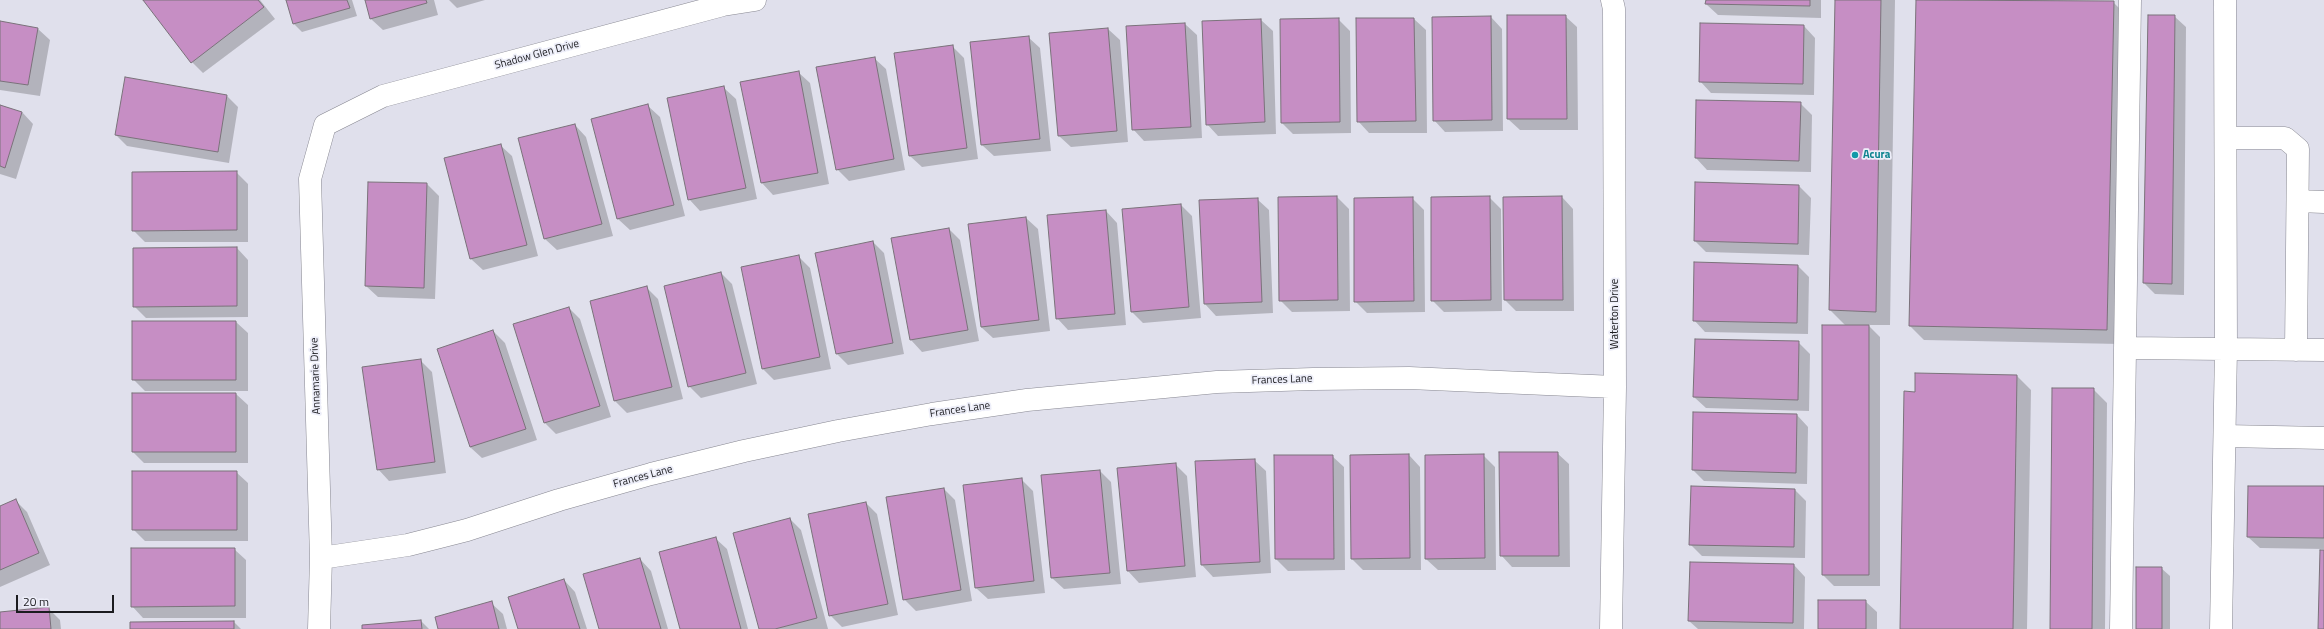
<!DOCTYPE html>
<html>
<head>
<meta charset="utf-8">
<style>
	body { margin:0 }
	#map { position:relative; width:2324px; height:629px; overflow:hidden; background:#e0e0ec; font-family:"Titillium Web",sans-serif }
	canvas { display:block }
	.scale { position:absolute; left:16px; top:595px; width:98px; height:18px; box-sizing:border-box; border:2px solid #1b1b1f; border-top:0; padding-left:5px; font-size:12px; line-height:14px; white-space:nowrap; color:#1b1b1f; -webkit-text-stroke:3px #edeef9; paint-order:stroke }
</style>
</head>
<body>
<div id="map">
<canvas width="2324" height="629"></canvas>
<div class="scale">20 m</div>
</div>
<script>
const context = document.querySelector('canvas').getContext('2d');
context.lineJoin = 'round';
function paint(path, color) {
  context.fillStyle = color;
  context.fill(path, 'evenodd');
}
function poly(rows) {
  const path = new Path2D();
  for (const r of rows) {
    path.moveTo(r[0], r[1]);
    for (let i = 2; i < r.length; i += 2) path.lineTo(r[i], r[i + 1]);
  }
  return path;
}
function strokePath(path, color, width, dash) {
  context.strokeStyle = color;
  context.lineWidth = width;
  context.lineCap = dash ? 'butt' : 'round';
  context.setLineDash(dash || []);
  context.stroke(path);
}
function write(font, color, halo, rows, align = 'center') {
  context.font = font + ' "Titillium Web",sans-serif';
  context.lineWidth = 3.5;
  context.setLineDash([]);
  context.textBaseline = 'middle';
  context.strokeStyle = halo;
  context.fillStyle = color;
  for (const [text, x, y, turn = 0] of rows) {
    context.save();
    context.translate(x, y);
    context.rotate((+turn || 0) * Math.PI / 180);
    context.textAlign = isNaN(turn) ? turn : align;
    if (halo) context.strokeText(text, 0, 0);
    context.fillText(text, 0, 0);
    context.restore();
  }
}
paint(poly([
	[145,0,260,0,275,19,203,73,192,62],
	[287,0,352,0,357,16,302,32,294,24],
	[366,0,434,0,438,15,383,30,371,19],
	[449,0,485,0,457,8],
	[1707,0,1821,0,1821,18,1718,15,1706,4],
	[1836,0,1895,0,1890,325,1868,325,1880,337,1880,586,1834,586,1823,575,1846,326,1830,310],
	[1917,0,2113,2,2127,16,2120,344,1924,340,1910,326],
	[1565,16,1577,27,1578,130,1520,130,1508,119],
	[2174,16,2186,27,2184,295,2155,294,2144,283],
	[1491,17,1502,29,1503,131,1445,132,1434,120],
	[1338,19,1350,31,1351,133,1293,134,1282,123],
	[1357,19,1414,19,1426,30,1427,133,1369,133,1358,121],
	[1261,20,1273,31,1276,134,1218,136,1207,124],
	[0,22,38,29,50,40,40,96,0,90],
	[1185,24,1197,35,1202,138,1144,141,1133,129],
	[1804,26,1815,38,1814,95,1711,93,1700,81],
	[1108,29,1120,40,1128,142,1071,147,1059,136],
	[1028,37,1040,48,1051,151,994,156,982,145],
	[952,46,964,58,978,159,922,167,910,156],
	[874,58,886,69,905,170,849,181,837,169],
	[798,72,810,83,829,184,773,195,762,183,742,82],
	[724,88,736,99,757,199,700,211,689,199],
	[227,96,238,107,229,163,127,146,116,135],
	[1800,103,1812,115,1811,172,1707,170,1696,158],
	[0,106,22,112,33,124,16,179,0,174],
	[648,106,660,117,685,216,630,230,618,219,592,120],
	[575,125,586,137,613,236,557,250,545,239],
	[500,145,512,156,538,256,483,270,471,259],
	[236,172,248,184,248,242,145,242,133,230],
	[369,183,427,184,439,196,435,299,378,297,366,286],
	[1799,186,1811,198,1809,255,1706,252,1695,241],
	[1337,197,1349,209,1350,311,1292,312,1280,300,1279,198],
	[1489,197,1501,209,1502,311,1444,312,1432,300],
	[1562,197,1573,209,1574,311,1516,311,1505,300],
	[1412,198,1424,210,1425,312,1367,313,1355,301],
	[1257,199,1269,210,1273,313,1216,316,1205,304,1200,201],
	[1181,205,1192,216,1201,318,1143,323,1132,312],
	[1106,211,1117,223,1126,325,1068,330,1057,318],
	[1026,218,1038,229,1050,331,993,338,981,327],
	[949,229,960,240,979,341,922,352,911,340,892,239],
	[873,242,884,253,904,354,848,365,837,354],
	[237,248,248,260,248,317,146,318,134,306],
	[798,256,810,268,831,369,774,380,762,368],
	[1798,266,1809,277,1808,334,1705,332,1694,320],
	[721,273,732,284,757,384,701,398,689,386],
	[647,288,658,299,683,399,627,413,615,401,591,301],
	[569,308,580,319,611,417,556,434,545,423],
	[236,322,248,333,248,391,145,391,133,379],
	[493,331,505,343,537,440,482,458,470,447],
	[1798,342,1810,354,1809,411,1706,408,1694,397],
	[420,360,432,372,446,473,389,481,378,469],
	[2017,376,2031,390,2027,629,1901,629,1916,393],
	[2093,389,2107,403,2105,629,2051,629],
	[236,394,248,405,248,463,144,463,133,452],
	[1797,415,1808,427,1807,484,1704,481,1693,470],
	[1557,453,1569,464,1570,567,1512,567,1501,555],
	[1409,455,1420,467,1421,570,1363,570,1352,559],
	[1483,455,1495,467,1496,570,1438,570,1426,559],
	[1275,456,1332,456,1344,467,1345,570,1288,571,1276,559],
	[1254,460,1266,471,1271,573,1213,577,1202,565,1196,462],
	[1175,464,1187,476,1196,577,1139,583,1128,571,1118,469],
	[1100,471,1111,482,1121,584,1064,589,1052,578],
	[236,472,248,483,248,541,145,541,133,529],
	[1021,479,1033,491,1045,593,988,599,976,588,964,486],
	[2324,487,2324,549,2260,548,2248,537],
	[944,489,955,500,972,601,916,611,904,599],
	[1795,490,1806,501,1805,558,1702,556,1690,544],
	[15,500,27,512,50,565,0,587,0,507],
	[866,503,877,514,898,615,842,627,830,615],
	[790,519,801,530,828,629,760,629],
	[715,538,727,549,748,629,681,629],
	[234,549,246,560,246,618,143,618,132,606],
	[640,559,651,571,668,629,600,629],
	[1794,565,1805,577,1804,629,1698,629,1689,621],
	[2161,568,2170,576,2170,629,2137,629],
	[564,580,575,592,587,629,519,629],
	[1865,601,1877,612,1877,629,1819,629],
	[491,603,503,614,507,629,439,629],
	[48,608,60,620,61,629,0,629,0,613],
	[421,621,429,629,363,629],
	[234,622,241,629,131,629]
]), '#0003');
const building = poly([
	[143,0,258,0,264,7,191,63,143,0],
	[286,0,347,0,350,8,293,24,286,0],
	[365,0,426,0,427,3,370,19,365,0],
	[1706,0,1810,0,1810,6,1705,4,1706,0],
	[1835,0,1881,0,1876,312,1829,310,1835,0],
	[1916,0,2114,1,2107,330,1909,326,1916,0],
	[1507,15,1566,15,1567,119,1507,119,1507,15],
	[2148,15,2175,15,2172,284,2143,283,2148,15],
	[1491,16,1492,120,1433,121,1432,17,1491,16],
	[1339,18,1340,122,1281,123,1280,19,1339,18],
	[1356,18,1414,18,1416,121,1357,122,1356,18],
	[1261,19,1265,122,1206,125,1202,21,1261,19],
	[0,21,38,28,28,85,0,81,0,21],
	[1185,23,1191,127,1132,130,1126,26,1185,23],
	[1700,23,1804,25,1803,84,1699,82,1700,23],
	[1108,28,1117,131,1058,136,1049,33,1108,28],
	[1029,36,1040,139,981,145,970,42,1029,36],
	[953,45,967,148,909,156,894,53,953,45],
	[875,57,894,159,836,170,816,67,875,57],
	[799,71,818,173,761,183,740,82,799,71],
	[125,77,227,95,218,152,115,135,125,77],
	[724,86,746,188,688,200,667,98,724,86],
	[1696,100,1801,102,1799,161,1695,158,1696,100],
	[648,104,674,205,617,219,591,119,648,104],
	[0,105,22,112,5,168,0,166,0,105],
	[575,124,602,224,544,239,518,138,575,124],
	[501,144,527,245,470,259,444,158,501,144],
	[237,171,237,230,132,231,132,172,237,171],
	[368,182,427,183,424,288,365,286,368,182],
	[1695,182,1799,185,1798,244,1694,241,1695,182],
	[1337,196,1338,300,1279,301,1278,197,1337,196],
	[1490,196,1491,300,1431,301,1431,197,1490,196],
	[1562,196,1563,300,1504,300,1503,197,1562,196],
	[1413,197,1414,301,1354,302,1354,198,1413,197],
	[1258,198,1262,302,1204,304,1199,200,1258,198],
	[1181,204,1189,307,1131,312,1122,209,1181,204],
	[1106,210,1115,314,1056,319,1047,215,1106,210],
	[1026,217,1039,320,981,327,968,224,1026,217],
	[949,228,968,330,910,340,891,238,949,228],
	[873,241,893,343,836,354,815,253,873,241],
	[237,247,237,306,133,307,133,248,237,247],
	[799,255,820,357,762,369,741,267,799,255],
	[1694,262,1798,265,1797,323,1693,321,1694,262],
	[721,272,746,373,688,387,664,286,721,272],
	[647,286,672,387,614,401,590,301,647,286],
	[569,307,600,406,544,423,513,324,569,307],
	[132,321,236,321,236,380,132,380,132,321],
	[1822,325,1869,325,1869,575,1822,575,1822,325],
	[493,330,526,429,470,447,437,349,493,330],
	[1695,339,1799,341,1798,400,1693,397,1695,339],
	[421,359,435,462,377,470,362,367,421,359],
	[1915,373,2017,375,2013,629,1900,629,1904,391,1915,392,1915,373],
	[2052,388,2094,388,2092,629,2050,629,2052,388],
	[132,393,236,393,236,452,132,452,132,393],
	[1693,412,1797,414,1796,473,1692,470,1693,412],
	[1499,452,1558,452,1559,556,1500,556,1499,452],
	[1409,454,1410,558,1351,559,1350,455,1409,454],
	[1484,454,1485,558,1425,559,1425,455,1484,454],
	[1274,455,1333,455,1334,559,1275,559,1274,455],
	[1255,459,1260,562,1201,565,1195,461,1255,459],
	[1176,463,1185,566,1127,571,1117,468,1176,463],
	[1100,470,1110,573,1051,578,1041,475,1100,470],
	[132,471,237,471,237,530,132,530,132,471],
	[1022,478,1034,581,975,588,963,485,1022,478],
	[1691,486,1795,489,1794,547,1689,545,1691,486],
	[2248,486,2324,486,2324,538,2247,537,2248,486],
	[944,488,961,590,903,600,886,497,944,488],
	[16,499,39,553,0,570,0,506,16,499],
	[866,502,888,604,829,616,808,514,866,502],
	[790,518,817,618,775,629,759,629,733,533,790,518],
	[716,537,741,629,680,629,659,552,716,537],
	[131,548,235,548,235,606,131,607,131,548],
	[2320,550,2324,550,2324,629,2318,629,2320,550],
	[640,558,661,629,599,629,583,574,640,558],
	[1690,562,1794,564,1793,623,1688,621,1690,562],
	[2136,567,2162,567,2162,629,2136,629,2136,567],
	[564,579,580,629,518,629,508,597,564,579],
	[1818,600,1866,600,1866,629,1818,629,1818,600],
	[492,601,499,629,438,629,435,617,492,601],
	[49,607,51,629,0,629,0,612,49,607],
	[421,620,422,629,362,629,362,625,421,620],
	[234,621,234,629,130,629,130,622,234,621]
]);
paint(building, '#c68ec4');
strokePath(building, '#7a727a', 1);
const minor = poly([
	[2226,138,2285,138,2298,149,2296,350],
	[2298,201,2324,202],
	[2126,348,2324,350],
	[2225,436,2324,438],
	[321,558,408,545,467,530,559,500,651,474,744,451,838,431,932,414,1027,400,1217,382,1313,379,1409,378,1615,387],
	[319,629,321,558,310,179,325,125,383,96,723,5,755,0],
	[1611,629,1615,387,1614,9,1612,0],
	[2121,629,2130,0],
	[2221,629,2226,348,2225,0]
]);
strokePath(minor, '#878791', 23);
strokePath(minor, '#fff', 22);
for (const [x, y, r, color] of [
	[1855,155,4,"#0f9aa8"]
]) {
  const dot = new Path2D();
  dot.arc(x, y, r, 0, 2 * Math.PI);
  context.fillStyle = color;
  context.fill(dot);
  strokePath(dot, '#edeef9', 1.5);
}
write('11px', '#1b1b1f', '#edeef9', [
	["Shadow Glen Drive",537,55,-15],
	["Waterton Drive",1615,314,-90],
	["Annamarie Drive",316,376,-92],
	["Frances Lane",1282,380,-2],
	["Frances Lane",960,410,-8],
	["Frances Lane",643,477,-15]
]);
write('bold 11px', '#0d838f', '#edeef9', [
	["Acura",1863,155]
], 'left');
</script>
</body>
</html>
